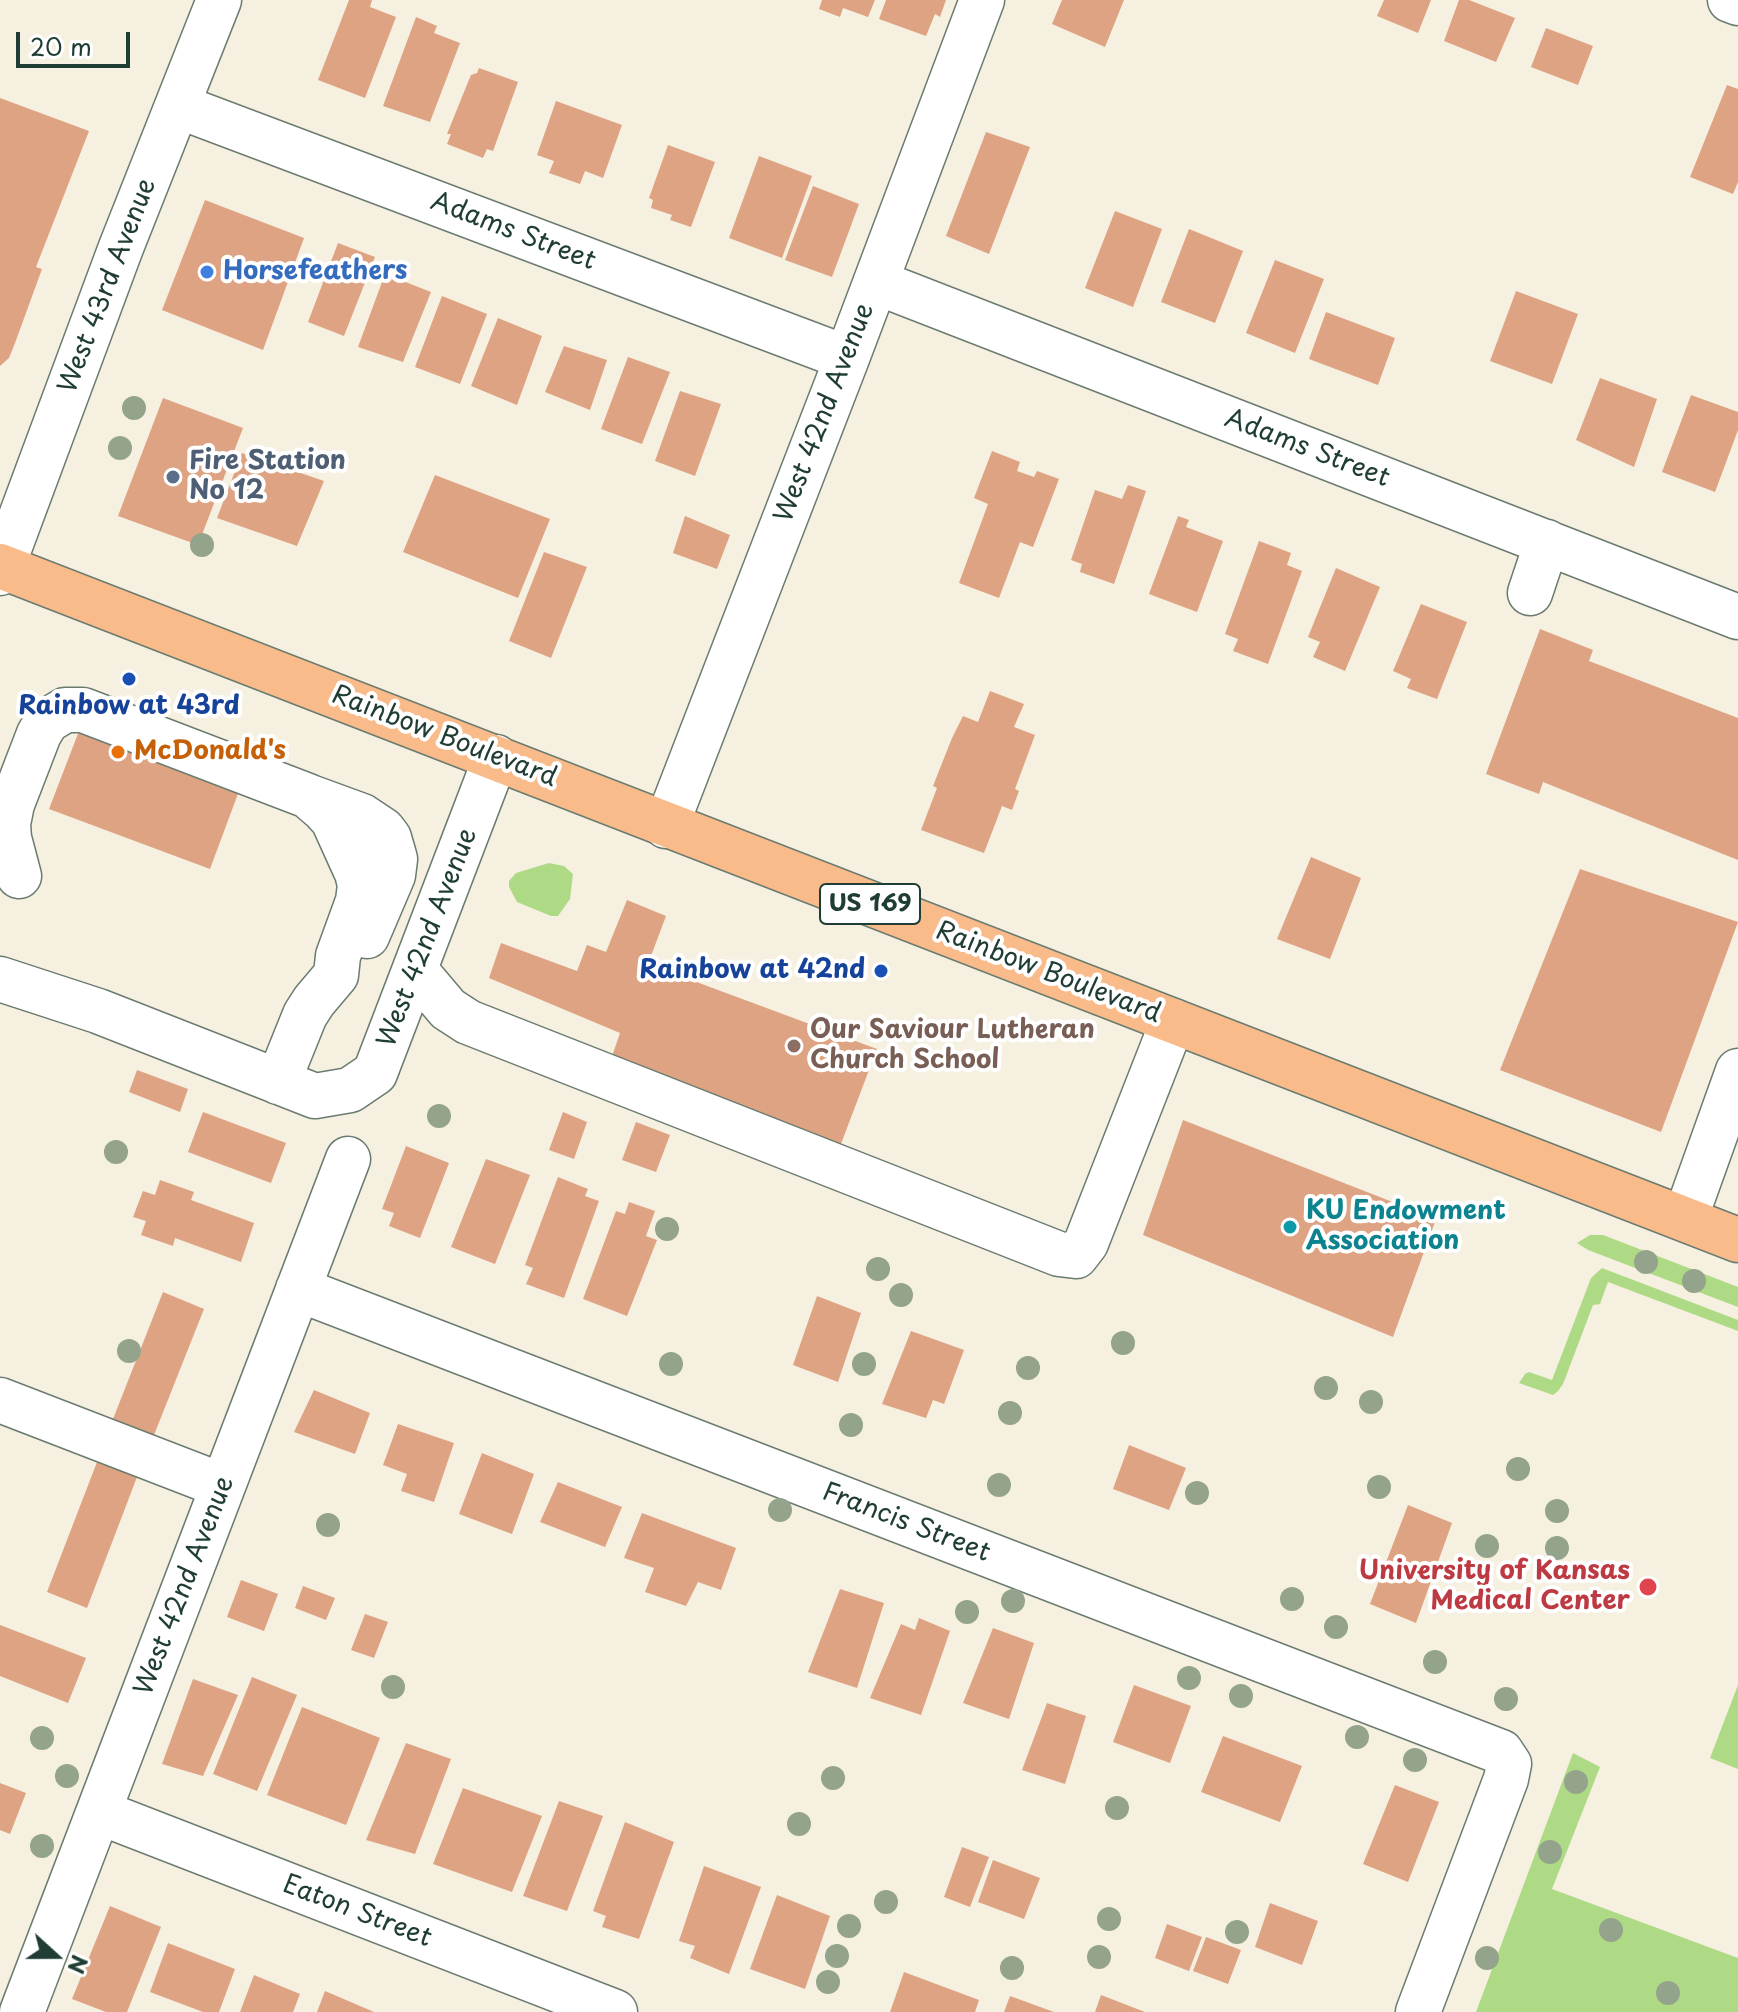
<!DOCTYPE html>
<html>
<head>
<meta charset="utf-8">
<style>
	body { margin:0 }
	#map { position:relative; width:1738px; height:2012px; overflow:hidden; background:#f6f0e0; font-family:"Playpen Sans",sans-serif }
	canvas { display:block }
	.north { position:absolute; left:16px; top:1916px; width:80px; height:80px; -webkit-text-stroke:6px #fff; paint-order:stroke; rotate:111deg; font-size:22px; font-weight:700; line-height:32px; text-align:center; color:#1f3d34 }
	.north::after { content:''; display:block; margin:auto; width:28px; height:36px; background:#1f3d34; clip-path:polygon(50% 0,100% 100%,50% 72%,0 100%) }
	.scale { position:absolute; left:16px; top:32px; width:114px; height:36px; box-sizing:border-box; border:4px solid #1f3d34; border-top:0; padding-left:10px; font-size:24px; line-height:28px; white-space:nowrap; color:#1f3d34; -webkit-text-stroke:6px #fff; paint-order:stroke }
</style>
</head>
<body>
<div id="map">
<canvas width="1738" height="2012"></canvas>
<div class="north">N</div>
<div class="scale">20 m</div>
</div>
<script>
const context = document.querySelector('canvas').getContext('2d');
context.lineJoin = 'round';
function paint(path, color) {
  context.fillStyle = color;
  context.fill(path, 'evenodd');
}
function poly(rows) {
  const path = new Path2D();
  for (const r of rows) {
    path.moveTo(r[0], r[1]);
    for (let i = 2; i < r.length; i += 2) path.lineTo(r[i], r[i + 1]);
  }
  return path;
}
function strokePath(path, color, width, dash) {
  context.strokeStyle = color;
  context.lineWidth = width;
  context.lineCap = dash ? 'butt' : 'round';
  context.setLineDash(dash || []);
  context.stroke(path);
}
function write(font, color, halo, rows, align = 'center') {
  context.font = font + ' "Playpen Sans",sans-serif';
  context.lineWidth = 8;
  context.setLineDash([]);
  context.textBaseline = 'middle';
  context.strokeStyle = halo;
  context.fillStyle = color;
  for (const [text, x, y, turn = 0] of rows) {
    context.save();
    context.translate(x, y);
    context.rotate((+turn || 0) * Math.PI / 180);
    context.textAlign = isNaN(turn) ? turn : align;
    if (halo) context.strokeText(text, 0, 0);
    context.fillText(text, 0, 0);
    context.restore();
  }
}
paint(poly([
	[549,863,564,866,573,874,570,899,558,916,551,916,517,902,509,887,509,881,516,873],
	[1590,1235,1603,1235,1738,1287,1738,1307,1588,1250,1577,1243],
	[1602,1268,1738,1320,1738,1331,1608,1282,1600,1304,1593,1305,1563,1384,1558,1391,1553,1395,1519,1383,1525,1374,1529,1372,1552,1380,1591,1278],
	[1738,1685,1738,1769,1710,1758],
	[1573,1753,1600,1767,1552,1889,1738,1958,1738,2012,1476,2012]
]), '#aeda86');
paint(poly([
	[349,0,372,0,370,7,396,17,365,98,318,80],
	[822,0,875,0,868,17,843,8,840,17,819,9],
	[886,0,946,0,940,17,935,14,926,36,879,19],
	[1062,0,1124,0,1105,47,1052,24],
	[1384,0,1431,0,1418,33,1377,16],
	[1459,0,1469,0,1515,18,1496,62,1444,41],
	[416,17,437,26,434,33,460,43,430,122,383,106],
	[1546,28,1593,46,1578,85,1531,67],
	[479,68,518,82,493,151,487,149,483,158,447,144,451,134,447,134,466,87,471,75,477,73],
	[1727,85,1738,89,1738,182,1733,194,1690,177],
	[0,98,89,131,36,267,42,269,15,343,9,358,0,366],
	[556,101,622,125,603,178,585,171,580,184,549,173,554,161,537,155],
	[986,132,1030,147,989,254,946,236],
	[668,145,715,162,691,227,670,220,672,215,651,208,653,200,649,198],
	[759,156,812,176,782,258,729,238],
	[813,186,859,204,832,277,785,260],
	[205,200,304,238,263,350,162,310],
	[1115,211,1162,229,1133,307,1085,288],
	[1189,229,1243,251,1215,323,1161,302],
	[338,243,375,257,344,336,308,322],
	[1275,260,1324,279,1295,353,1246,333],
	[385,274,431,292,403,362,358,347],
	[1516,291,1578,314,1552,384,1490,361],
	[442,296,487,314,460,384,415,367],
	[1326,312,1395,338,1378,385,1309,359],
	[498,318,542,336,517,405,471,386],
	[564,346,607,360,590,410,545,392],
	[628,357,670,372,642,444,601,429],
	[1600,378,1657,399,1634,467,1576,440],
	[680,391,721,404,695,476,655,461],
	[1691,395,1738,412,1738,430,1715,492,1662,472],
	[163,398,243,428,198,545,118,516],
	[992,451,1020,462,1017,471,1034,477,1037,471,1059,479,1033,547,1020,542,999,598,959,583,988,504,974,498],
	[242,453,324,481,297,546,217,518],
	[435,475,550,519,518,598,403,552],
	[1128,485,1146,491,1114,584,1080,572,1082,564,1071,560,1095,490,1122,499],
	[685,516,730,535,717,569,673,553],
	[1178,516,1189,520,1186,527,1223,541,1197,612,1149,594],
	[1259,541,1291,553,1287,565,1302,571,1268,664,1233,651,1238,639,1225,634],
	[544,552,587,567,551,658,509,641],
	[1336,568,1380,587,1345,671,1313,657,1320,642,1308,637],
	[1421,604,1467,622,1437,699,1407,688,1411,679,1393,671],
	[1540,629,1593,650,1589,661,1738,718,1738,860,1543,782,1539,794,1486,774],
	[990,691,1024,704,1014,727,1035,735,1015,789,1019,791,1012,810,1002,806,984,853,921,830,937,788,933,786,952,738,963,716,978,722],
	[79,731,239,791,210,869,49,809],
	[1311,857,1361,878,1330,959,1277,939],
	[1580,869,1738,922,1661,1132,1500,1070],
	[627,900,666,916,648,964,877,1049,836,1157,607,1071,620,1033,489,978,501,943,577,971,587,945,606,952],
	[137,1070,188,1089,180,1112,129,1092],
	[203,1112,286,1143,271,1183,188,1152],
	[563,1112,587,1122,574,1159,549,1150],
	[1183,1120,1436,1219,1393,1337,1143,1235],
	[636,1122,670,1135,656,1172,622,1160],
	[406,1146,449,1163,420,1238,389,1226,394,1213,382,1209],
	[486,1159,530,1175,495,1264,451,1247],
	[558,1177,588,1189,585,1196,599,1201,564,1298,526,1284,533,1268,525,1265],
	[160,1180,194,1192,191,1200,254,1223,241,1262,175,1238,173,1246,141,1235,146,1221,133,1217,143,1191,155,1195],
	[629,1202,655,1211,646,1236,657,1240,627,1316,583,1299,616,1211,625,1214],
	[163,1292,204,1309,154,1435,113,1419],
	[817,1296,861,1313,838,1382,793,1365],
	[911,1331,964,1350,944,1404,933,1400,926,1418,882,1404],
	[314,1390,370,1413,355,1454,294,1432],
	[398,1424,454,1443,434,1502,401,1491,407,1474,383,1465],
	[1129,1445,1186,1468,1169,1510,1113,1489],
	[482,1453,534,1474,512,1534,459,1514],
	[97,1462,137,1477,87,1608,47,1592],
	[558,1482,622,1507,605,1547,540,1522],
	[1408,1505,1452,1523,1416,1623,1370,1604],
	[642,1513,736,1548,721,1590,698,1582,686,1606,645,1592,654,1568,624,1558],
	[241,1580,278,1594,264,1631,227,1617],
	[303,1586,335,1598,326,1620,295,1608],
	[840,1589,884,1603,857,1688,808,1672],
	[365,1614,388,1622,374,1658,351,1650],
	[919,1618,950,1631,921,1715,870,1698,901,1624,915,1630],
	[0,1625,86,1658,68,1703,0,1676],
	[993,1628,1034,1643,1009,1719,963,1703],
	[252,1677,297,1695,257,1791,213,1774],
	[193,1679,238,1695,203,1776,162,1764],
	[1134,1685,1191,1706,1170,1763,1113,1742],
	[1047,1703,1086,1716,1065,1784,1022,1770],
	[302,1707,380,1738,346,1825,267,1795],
	[1223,1736,1302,1766,1280,1822,1201,1792],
	[406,1743,451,1759,415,1854,366,1840],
	[0,1783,26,1793,10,1834,0,1830],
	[1395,1785,1439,1802,1408,1882,1363,1864],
	[463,1788,542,1816,512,1892,433,1864],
	[559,1801,603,1816,567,1911,523,1896],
	[625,1822,674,1842,639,1939,602,1927,606,1916,593,1911],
	[962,1847,989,1857,970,1907,944,1897],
	[993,1860,1040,1878,1024,1919,978,1902],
	[704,1866,761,1887,729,1974,690,1958,695,1946,679,1941],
	[777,1895,830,1916,805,1989,750,1969],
	[1270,1903,1318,1921,1302,1965,1255,1947],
	[110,1906,161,1927,127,2012,106,2012,72,1999],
	[1167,1924,1202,1937,1189,1971,1155,1958],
	[1206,1937,1241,1950,1228,1984,1193,1971],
	[168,1943,235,1969,219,2012,203,2012,150,1992],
	[904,1972,979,2000,975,2012,890,2012],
	[254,1975,300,1994,293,2012,240,2012],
	[325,1991,374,2012,317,2012],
	[1101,1995,1145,2012,1095,2012],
	[1010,1996,1054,2012,1004,2012]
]), '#dea383');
const minor = poly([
	[1730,0,1738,3],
	[178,106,847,358],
	[876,282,1738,617],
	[0,573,120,250,219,0],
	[1530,593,1547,542],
	[310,797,362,816,383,830,389,838,395,859,393,875,367,936],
	[666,826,847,358,982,0],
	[19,876,9,838,8,824,12,804,39,734,47,721,65,710,83,710,308,796,323,809,333,820,357,873,360,885,358,901,338,956,336,975,314,1001,305,1015,278,1082],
	[415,970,448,1009,468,1022,1059,1254,1076,1256,1086,1243,1173,1021],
	[0,979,98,1011,315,1096,350,1090,375,1073,496,757],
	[1685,1219,1738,1071],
	[298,1289,1501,1752,1509,1764,1506,1779,1418,2012],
	[0,1400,223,1486],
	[99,1812,615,2012],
	[22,2012,348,1159]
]);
const major = poly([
	[0,566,1738,1240]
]);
strokePath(minor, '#6a7c70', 47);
strokePath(major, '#6a7c70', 47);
strokePath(minor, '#fff', 44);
strokePath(major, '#fabb8b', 44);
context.fillStyle = '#94a38c';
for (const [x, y] of [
	[134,408],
	[120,448],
	[202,545],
	[439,1116],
	[116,1152],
	[667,1229],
	[1646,1262],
	[878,1269],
	[1694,1281],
	[901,1295],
	[1123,1343],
	[129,1351],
	[671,1364],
	[864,1364],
	[1028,1368],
	[1326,1388],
	[1371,1402],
	[1010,1413],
	[851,1425],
	[1518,1469],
	[999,1485],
	[1379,1487],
	[1197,1493],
	[780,1510],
	[1557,1511],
	[328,1525],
	[1487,1546],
	[1557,1548],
	[1292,1599],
	[1013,1601],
	[967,1612],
	[1336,1627],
	[1435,1662],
	[1189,1678],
	[393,1687],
	[1241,1696],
	[1506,1699],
	[1357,1737],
	[42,1738],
	[1415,1760],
	[67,1776],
	[833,1778],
	[1576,1782],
	[1117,1808],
	[799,1824],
	[42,1846],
	[1550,1852],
	[886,1902],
	[1109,1919],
	[849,1926],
	[1611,1930],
	[1237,1932],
	[837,1956],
	[1099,1957],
	[1487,1958],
	[1012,1968],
	[828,1982],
	[1668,1993]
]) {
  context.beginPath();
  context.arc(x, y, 12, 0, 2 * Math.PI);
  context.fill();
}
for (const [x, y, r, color] of [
	[207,272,8,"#3f7fe0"],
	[173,477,8,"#5c6f8a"],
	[129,679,8,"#1a4fb4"],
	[118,752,8,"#e8710a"],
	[881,971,8,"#1a4fb4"],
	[794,1046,8,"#8d6e63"],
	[1290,1227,8,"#0f9aa8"],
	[1648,1587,10,"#e0444e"]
]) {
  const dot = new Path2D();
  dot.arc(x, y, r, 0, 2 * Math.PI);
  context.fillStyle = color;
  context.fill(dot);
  strokePath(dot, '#fff', 3);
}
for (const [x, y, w] of [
	[870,904,100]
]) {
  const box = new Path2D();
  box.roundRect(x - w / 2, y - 20, w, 40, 6);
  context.fillStyle = '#fff';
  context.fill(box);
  strokePath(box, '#1f3d34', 2);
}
write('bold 24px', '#1f3d34', null, [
	["US 169",870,904]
]);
write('26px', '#1f3d34', '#fff', [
	["Adams Street",513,232,21],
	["West 43rd Avenue",108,286,-69],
	["West 42nd Avenue",825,413,-69],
	["Adams Street",1307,449,21],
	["Rainbow Boulevard",444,737,21],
	["West 42nd Avenue",428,938,-69],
	["Rainbow Boulevard",1048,973,21],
	["Francis Street",906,1523,21],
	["West 42nd Avenue",185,1586,-69],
	["Eaton Street",357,1912,21]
]);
write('bold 26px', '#366cbe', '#fff', [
	["Horsefeathers",223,272]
], 'left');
write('bold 26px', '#4e5e75', '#fff', [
	["Fire Station",189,462],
	["No 12",189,492]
], 'left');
write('bold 26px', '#164399', '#fff', [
	["Rainbow at 43rd",129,707],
	["Rainbow at 42nd",865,971,"right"]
]);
write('bold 26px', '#c56008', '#fff', [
	["McDonald's",134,752]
], 'left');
write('bold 26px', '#785e54', '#fff', [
	["Our Saviour Lutheran",810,1031],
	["Church School",810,1061]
], 'left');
write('bold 26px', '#0d838f', '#fff', [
	["KU Endowment",1306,1212],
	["Association",1306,1242]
], 'left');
write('bold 26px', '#be3a42', '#fff', [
	["University of Kansas",1630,1572],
	["Medical Center",1630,1602]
], 'right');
</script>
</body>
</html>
